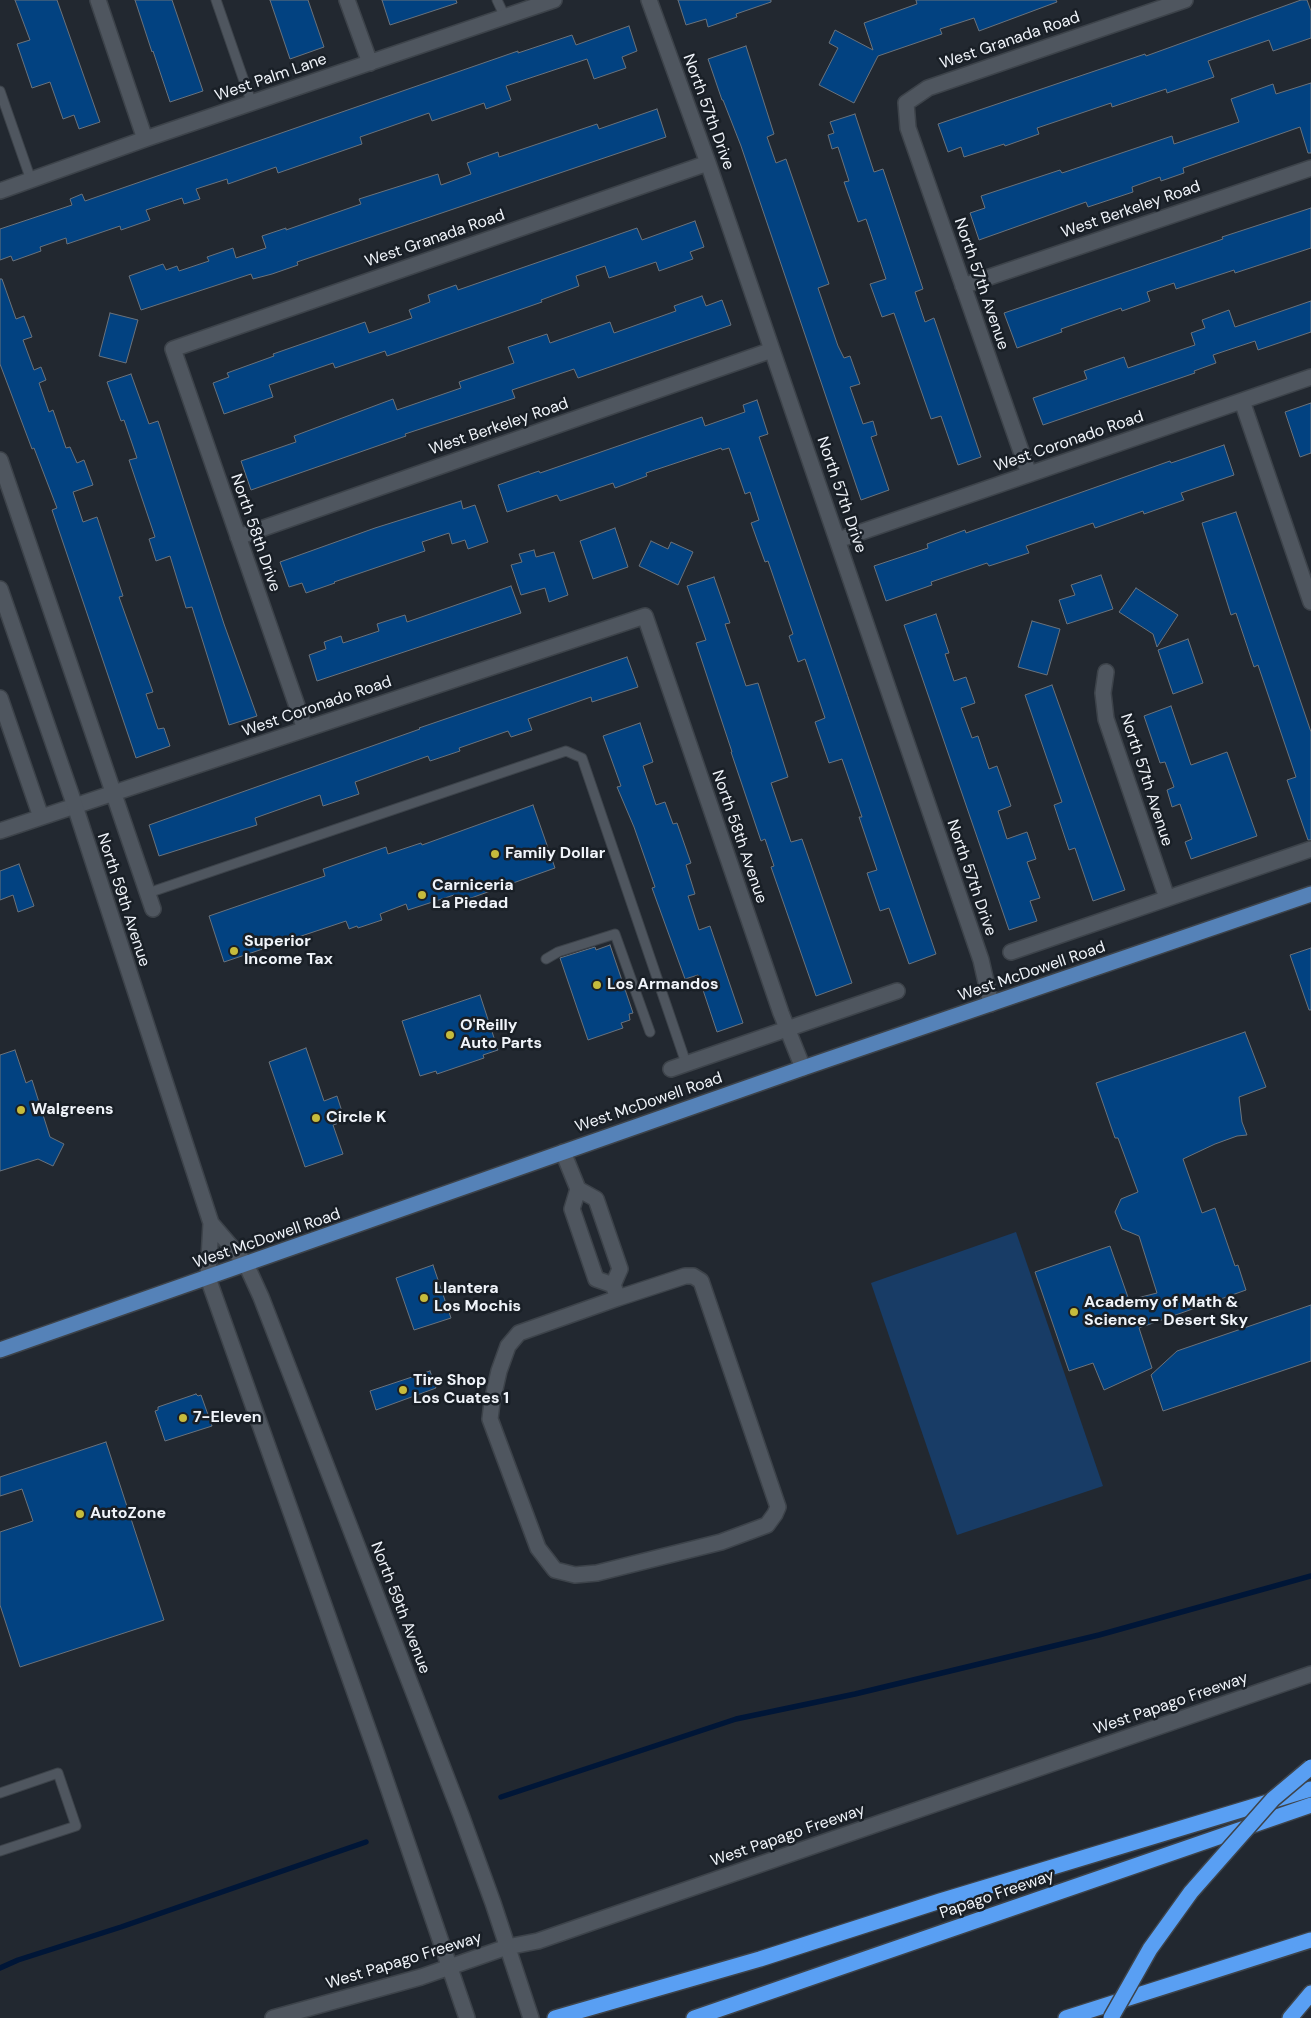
<!DOCTYPE html>
<html>
<head>
<meta charset="utf-8">
<style>
	body { margin:0 }
	canvas { display:block; background:#222830 }
</style>
</head>
<body>
<canvas width="1311" height="2018"></canvas>
<script>
const context = document.querySelector('canvas').getContext('2d');
context.lineJoin = 'round';
function paint(path, color) {
  context.fillStyle = color;
  context.fill(path, 'evenodd');
}
function poly(rows) {
  const path = new Path2D();
  for (const r of rows) {
    path.moveTo(r[0], r[1]);
    for (let i = 2; i < r.length; i += 2) path.lineTo(r[i], r[i + 1]);
  }
  return path;
}
function strokePath(path, color, width, dash) {
  context.strokeStyle = color;
  context.lineWidth = width;
  context.lineCap = dash ? 'butt' : 'round';
  context.setLineDash(dash || []);
  context.stroke(path);
}
function write(font, color, halo, rows, align = 'center') {
  context.font = font + ' "DM Sans",sans-serif';
  context.lineWidth = 5;
  context.setLineDash([]);
  context.textBaseline = 'middle';
  context.strokeStyle = halo;
  context.fillStyle = color;
  for (const [text, x, y, turn = 0] of rows) {
    context.save();
    context.translate(x, y);
    context.rotate((+turn || 0) * Math.PI / 180);
    context.textAlign = isNaN(turn) ? turn : align;
    if (halo) context.strokeText(text, 0, 0);
    context.fillText(text, 0, 0);
    context.restore();
  }
}
paint(poly([
	[1016,1232,1103,1486,957,1535,871,1283]
]), '#183c66');
strokePath(poly([
	[501,1797,736,1719,855,1694,1099,1635,1311,1576],
	[0,1968,18,1960,121,1927,366,1842]
]), '#001637', 5.5);
const building = poly([
	[15,0,57,0,100,122,79,129,74,115,63,119,50,82,32,88,17,44,30,40,15,0],
	[135,0,172,0,203,91,170,102,153,51,152,52,135,0],
	[270,0,308,0,324,47,290,59,270,0],
	[382,0,456,0,457,3,390,25,382,0],
	[678,0,771,0,771,2,736,14,737,17,708,27,706,19,686,25,678,0],
	[916,0,1056,0,1057,2,979,31,974,18,940,29,942,34,878,56,854,103,819,85,838,48,829,43,835,30,873,50,864,23,917,4,916,0],
	[1301,0,1307,0,1311,11,1311,38,1273,51,1269,40,1208,61,1214,77,1167,93,1166,89,1112,107,1111,103,1037,128,1039,134,1005,146,1004,144,964,157,961,147,948,152,938,124,1145,54,1146,56,1301,0],
	[629,26,637,51,622,57,626,68,594,79,587,59,506,86,511,100,486,109,484,103,432,121,429,113,360,137,362,144,278,173,276,167,228,184,227,179,196,189,200,199,184,204,182,198,146,210,150,220,121,230,120,226,67,244,66,238,40,247,41,251,13,261,11,256,0,260,0,229,72,205,70,199,82,194,85,201,518,51,518,53,572,35,576,45,629,26],
	[746,46,774,134,767,137,776,163,786,159,829,284,818,288,838,346,844,358,850,356,860,384,850,387,863,424,873,421,877,435,871,437,889,490,861,500,741,146,723,100,722,100,708,59,746,46],
	[1311,83,1311,153,1308,153,1300,127,1183,168,1184,173,1161,181,1160,177,1132,187,1133,192,1088,207,1086,202,979,240,970,213,985,208,981,196,1060,170,1062,173,1172,136,1174,144,1239,122,1231,99,1273,84,1276,94,1311,83],
	[657,109,666,137,297,262,298,265,272,274,253,279,251,274,141,310,129,276,163,264,166,270,177,266,179,271,209,261,207,257,233,248,236,258,266,248,262,236,286,228,286,230,361,204,359,199,438,174,441,185,471,174,467,163,498,152,499,157,597,124,599,129,657,109],
	[855,114,874,172,883,169,923,289,915,292,925,322,934,318,981,457,958,465,941,416,931,419,894,313,882,317,870,284,886,279,866,219,858,222,844,182,849,181,838,147,832,149,828,135,834,133,830,122,855,114],
	[1311,208,1311,248,1235,273,1234,270,1176,289,1174,283,1147,292,1150,301,1122,311,1121,308,1061,329,1062,332,1017,348,1004,313,1223,239,1222,237,1311,208],
	[695,221,704,247,690,252,693,259,659,271,656,262,609,278,605,266,576,276,579,286,541,300,542,302,387,356,385,351,335,368,333,363,269,385,273,397,224,414,213,383,229,377,227,373,274,356,273,354,365,322,369,333,412,318,409,310,430,302,428,295,456,285,458,290,637,228,642,240,695,221],
	[0,279,2,279,16,319,24,316,32,337,23,340,34,370,41,367,46,380,39,383,49,412,53,410,66,448,70,447,77,463,84,460,93,485,73,492,83,522,97,517,123,596,119,597,153,692,146,694,158,729,164,728,170,746,136,758,52,510,57,508,34,448,32,449,0,364,0,279],
	[702,296,706,306,722,300,731,325,578,378,574,369,512,390,515,398,405,434,406,436,251,490,241,461,296,442,294,436,393,399,397,410,461,388,459,382,514,363,508,347,547,334,550,343,610,322,614,333,676,311,674,306,702,296],
	[1311,301,1311,332,1258,350,1255,341,1213,355,1216,363,1194,371,1195,373,1043,425,1033,398,1087,379,1084,371,1124,357,1128,368,1195,345,1191,333,1205,328,1202,320,1229,310,1235,327,1311,301],
	[110,313,138,320,126,363,99,356,110,313],
	[131,374,149,424,158,421,224,624,257,716,229,725,192,607,186,608,170,556,156,561,149,539,155,537,129,460,137,458,124,420,121,421,107,382,131,374],
	[757,400,768,434,759,437,936,954,909,964,889,908,880,911,867,873,877,870,859,817,862,817,842,759,829,763,815,722,825,718,805,659,798,662,789,636,793,634,768,561,765,562,751,523,759,520,750,492,745,494,729,448,722,450,721,448,646,473,647,476,615,488,613,483,560,501,557,495,507,512,498,485,539,471,540,473,702,417,705,426,745,412,743,405,757,400],
	[1311,403,1311,453,1300,457,1285,412,1311,403],
	[1224,445,1234,475,1181,493,1184,500,1144,514,1143,511,1095,528,1093,523,1026,546,1029,553,989,566,987,563,931,582,932,585,886,601,874,566,928,548,927,544,965,530,966,533,1170,461,1171,463,1224,445],
	[461,501,463,509,475,505,488,542,468,549,465,540,452,544,449,533,422,542,425,551,334,582,335,583,306,593,302,583,289,587,280,562,375,528,461,501],
	[1236,512,1311,732,1311,840,1308,840,1287,780,1296,777,1258,665,1254,667,1236,613,1231,615,1202,523,1236,512],
	[615,528,628,567,593,579,580,541,615,528],
	[651,541,668,549,671,542,693,552,678,585,639,566,651,541],
	[534,550,536,557,554,552,568,595,549,602,545,588,521,595,511,565,522,562,519,554,534,550],
	[1101,575,1113,609,1067,624,1059,600,1075,595,1071,585,1101,575],
	[714,577,730,623,725,624,746,686,758,683,788,777,771,783,791,842,802,839,852,983,816,996,771,867,774,866,765,839,761,841,731,752,732,752,696,643,706,640,687,586,714,577],
	[511,586,521,613,317,681,309,655,326,649,324,642,341,636,343,643,379,631,377,624,405,615,407,622,511,586],
	[1136,588,1178,615,1157,647,1153,634,1119,612,1136,588],
	[936,614,949,653,945,654,954,681,966,677,975,703,961,708,972,738,978,736,989,769,997,766,1011,806,998,811,1007,839,1027,832,1036,859,1027,862,1040,898,1030,901,1037,921,1009,930,904,625,936,614],
	[1032,621,1060,629,1047,675,1018,667,1032,621],
	[1188,639,1203,683,1173,694,1158,650,1188,639],
	[627,657,638,687,592,702,591,697,528,719,532,730,511,737,508,731,459,748,460,751,430,761,428,756,355,782,359,794,323,806,320,795,255,818,257,825,159,856,149,825,420,729,419,728,627,657],
	[1052,685,1125,890,1093,901,1075,848,1069,850,1054,805,1062,802,1025,695,1052,685],
	[1171,706,1191,765,1227,752,1257,836,1191,859,1185,842,1192,839,1180,804,1172,807,1167,790,1174,787,1165,762,1160,763,1144,716,1171,706],
	[640,723,653,762,643,766,656,805,665,802,673,824,677,823,691,863,686,865,695,894,688,896,699,930,710,926,743,1023,717,1032,698,975,685,979,652,888,655,887,634,827,617,787,621,786,603,736,640,723],
	[533,805,555,868,457,903,454,895,408,910,406,904,380,914,382,920,358,928,357,926,349,929,346,921,224,962,209,916,325,876,323,869,386,847,388,854,421,843,422,845,533,805],
	[19,864,34,906,18,912,13,895,0,900,0,871,19,864],
	[610,945,633,1013,629,1014,630,1020,621,1023,623,1028,588,1040,560,958,595,947,596,950,610,945],
	[1311,948,1311,1010,1309,1010,1290,955,1311,948],
	[480,995,498,1050,483,1055,484,1058,437,1074,436,1071,420,1076,402,1021,480,995],
	[1245,1032,1266,1087,1239,1097,1242,1122,1247,1135,1237,1136,1215,1144,1183,1159,1202,1213,1215,1208,1235,1266,1238,1265,1246,1290,1139,1328,1152,1368,1104,1390,1093,1363,1069,1371,1035,1272,1110,1246,1129,1300,1157,1293,1139,1236,1122,1229,1115,1212,1121,1199,1138,1192,1118,1138,1115,1138,1096,1083,1245,1032],
	[306,1048,324,1101,337,1096,345,1121,333,1125,343,1154,305,1167,269,1062,306,1048],
	[15,1050,26,1083,32,1080,50,1137,64,1144,53,1166,38,1159,0,1171,0,1055,15,1050],
	[433,1265,451,1318,414,1330,396,1278,433,1265],
	[1311,1305,1311,1361,1163,1411,1151,1375,1177,1351,1311,1305],
	[430,1371,436,1388,376,1410,370,1391,430,1371],
	[196,1394,198,1396,201,1395,212,1426,165,1441,155,1411,158,1410,158,1407,196,1394],
	[106,1442,164,1620,20,1667,0,1605,0,1532,33,1521,22,1489,0,1496,0,1477,106,1442]
]);
paint(building, '#024281');
strokePath(building, '#6a727b', 1);
const service = poly([
	[216,0,252,104],
	[497,0,505,17],
	[0,91,31,180],
	[148,893,566,751,582,758,686,1063],
	[546,959,558,952,615,934,650,1032],
	[0,1793,58,1773,76,1826,0,1851]
]);
const minor = poly([
	[98,0,145,139],
	[347,0,370,63],
	[649,0,708,163,981,960,991,1004],
	[0,191,145,139,554,0],
	[963,286,1311,168],
	[1242,401,1311,602],
	[0,460,153,909],
	[1029,474,908,128,906,103,928,88,1185,0],
	[238,537,772,350],
	[838,540,1311,377],
	[1106,672,1103,693,1106,719,1167,898],
	[0,698,41,817],
	[305,729,173,349,708,163],
	[0,831,645,616,781,1013,803,1068],
	[1011,952,1311,849],
	[671,1069,897,991],
	[563,1152,578,1189,572,1209,596,1279,613,1285],
	[578,1189,596,1199,620,1269,613,1285,618,1298,685,1276,693,1276,701,1281,778,1507,775,1514,767,1525,721,1542,597,1573,575,1575,555,1570,538,1548,490,1419,492,1402,499,1371,508,1346,519,1333,618,1298]
]);
const secondary = poly([
	[0,589,75,806,211,1223,246,1264,261,1297,461,1815,493,1903,531,2018],
	[211,1223,208,1278,376,1752,467,2018],
	[273,2018,421,1977,507,1947,538,1941,1311,1674]
]);
const primary = poly([
	[0,1350,803,1068,1311,894]
]);
const motorway = poly([
	[555,2018,760,1959,940,1901,1311,1789],
	[694,2018,1311,1805],
	[1066,2018,1311,1940],
	[1290,2018,1311,1993]
]);
strokePath(service, '#3d434a', 11);
strokePath(minor, '#3d434a', 18);
strokePath(secondary, '#3d434a', 18);
strokePath(primary, '#3d434a', 18);
strokePath(motorway, '#3d434a', 18);
strokePath(service, '#4f565f', 9);
strokePath(minor, '#4f565f', 15);
strokePath(secondary, '#4f565f', 15);
strokePath(primary, '#5582b8', 15);
strokePath(motorway, '#599ff3', 15);
const motorwayBridge = poly([
	[1111,2018,1150,1949,1191,1892,1273,1799,1311,1767]
]);
strokePath(motorwayBridge, '#3d434a', 18, []);
strokePath(motorwayBridge, '#599ff3', 15);
for (const [x, y, r, color] of [
	[495,854,5,"#c6bb3c"],
	[422,895,5,"#c6bb3c"],
	[234,951,5,"#c6bb3c"],
	[597,985,5,"#c6bb3c"],
	[450,1035,5,"#c6bb3c"],
	[21,1110,5,"#c6bb3c"],
	[316,1118,5,"#c6bb3c"],
	[424,1298,5,"#c6bb3c"],
	[1074,1312,5,"#c6bb3c"],
	[403,1390,5,"#c6bb3c"],
	[183,1418,5,"#c6bb3c"],
	[80,1514,5,"#c6bb3c"]
]) {
  const dot = new Path2D();
  dot.arc(x, y, r, 0, 2 * Math.PI);
  context.fillStyle = color;
  context.fill(dot);
  strokePath(dot, '#191f26', 2);
}
write('16px', '#f0f4fa', '#191f26', [
	["West Granada Road",1010,41,-19],
	["West Palm Lane",271,78,-19],
	["North 57th Drive",708,112,70],
	["West Berkeley Road",1131,210,-19],
	["West Granada Road",435,239,-19],
	["North 57th Avenue",981,284,71],
	["West Berkeley Road",499,427,-19],
	["West Coronado Road",1069,442,-19],
	["North 57th Drive",841,495,71],
	["North 58th Drive",255,533,71],
	["West Coronado Road",317,707,-19],
	["North 57th Avenue",1146,780,72],
	["North 58th Avenue",739,837,71],
	["North 57th Drive",971,878,71],
	["North 59th Avenue",123,900,72],
	["West McDowell Road",1032,972,-19],
	["West McDowell Road",649,1103,-19],
	["West McDowell Road",267,1239,-19],
	["North 59th Avenue",400,1608,69],
	["West Papago Freeway",1171,1704,-19],
	["West Papago Freeway",788,1836,-19],
	["Papago Freeway",997,1895,-19],
	["West Papago Freeway",404,1961,-17]
]);
write('bold 16px', '#f0f4fa', '#191f26', [
	["Family Dollar",505,854],
	["Carniceria",432,886],
	["La Piedad",432,904],
	["Superior",244,942],
	["Income Tax",244,960],
	["Los Armandos",607,985],
	["O'Reilly",460,1026],
	["Auto Parts",460,1044],
	["Walgreens",31,1110],
	["Circle K",326,1118],
	["Llantera",434,1289],
	["Los Mochis",434,1307],
	["Academy of Math &",1084,1303],
	["Science - Desert Sky",1084,1321],
	["Tire Shop",413,1381],
	["Los Cuates 1",413,1399],
	["7-Eleven",193,1418],
	["AutoZone",90,1514]
], 'left');
</script>
</body>
</html>
